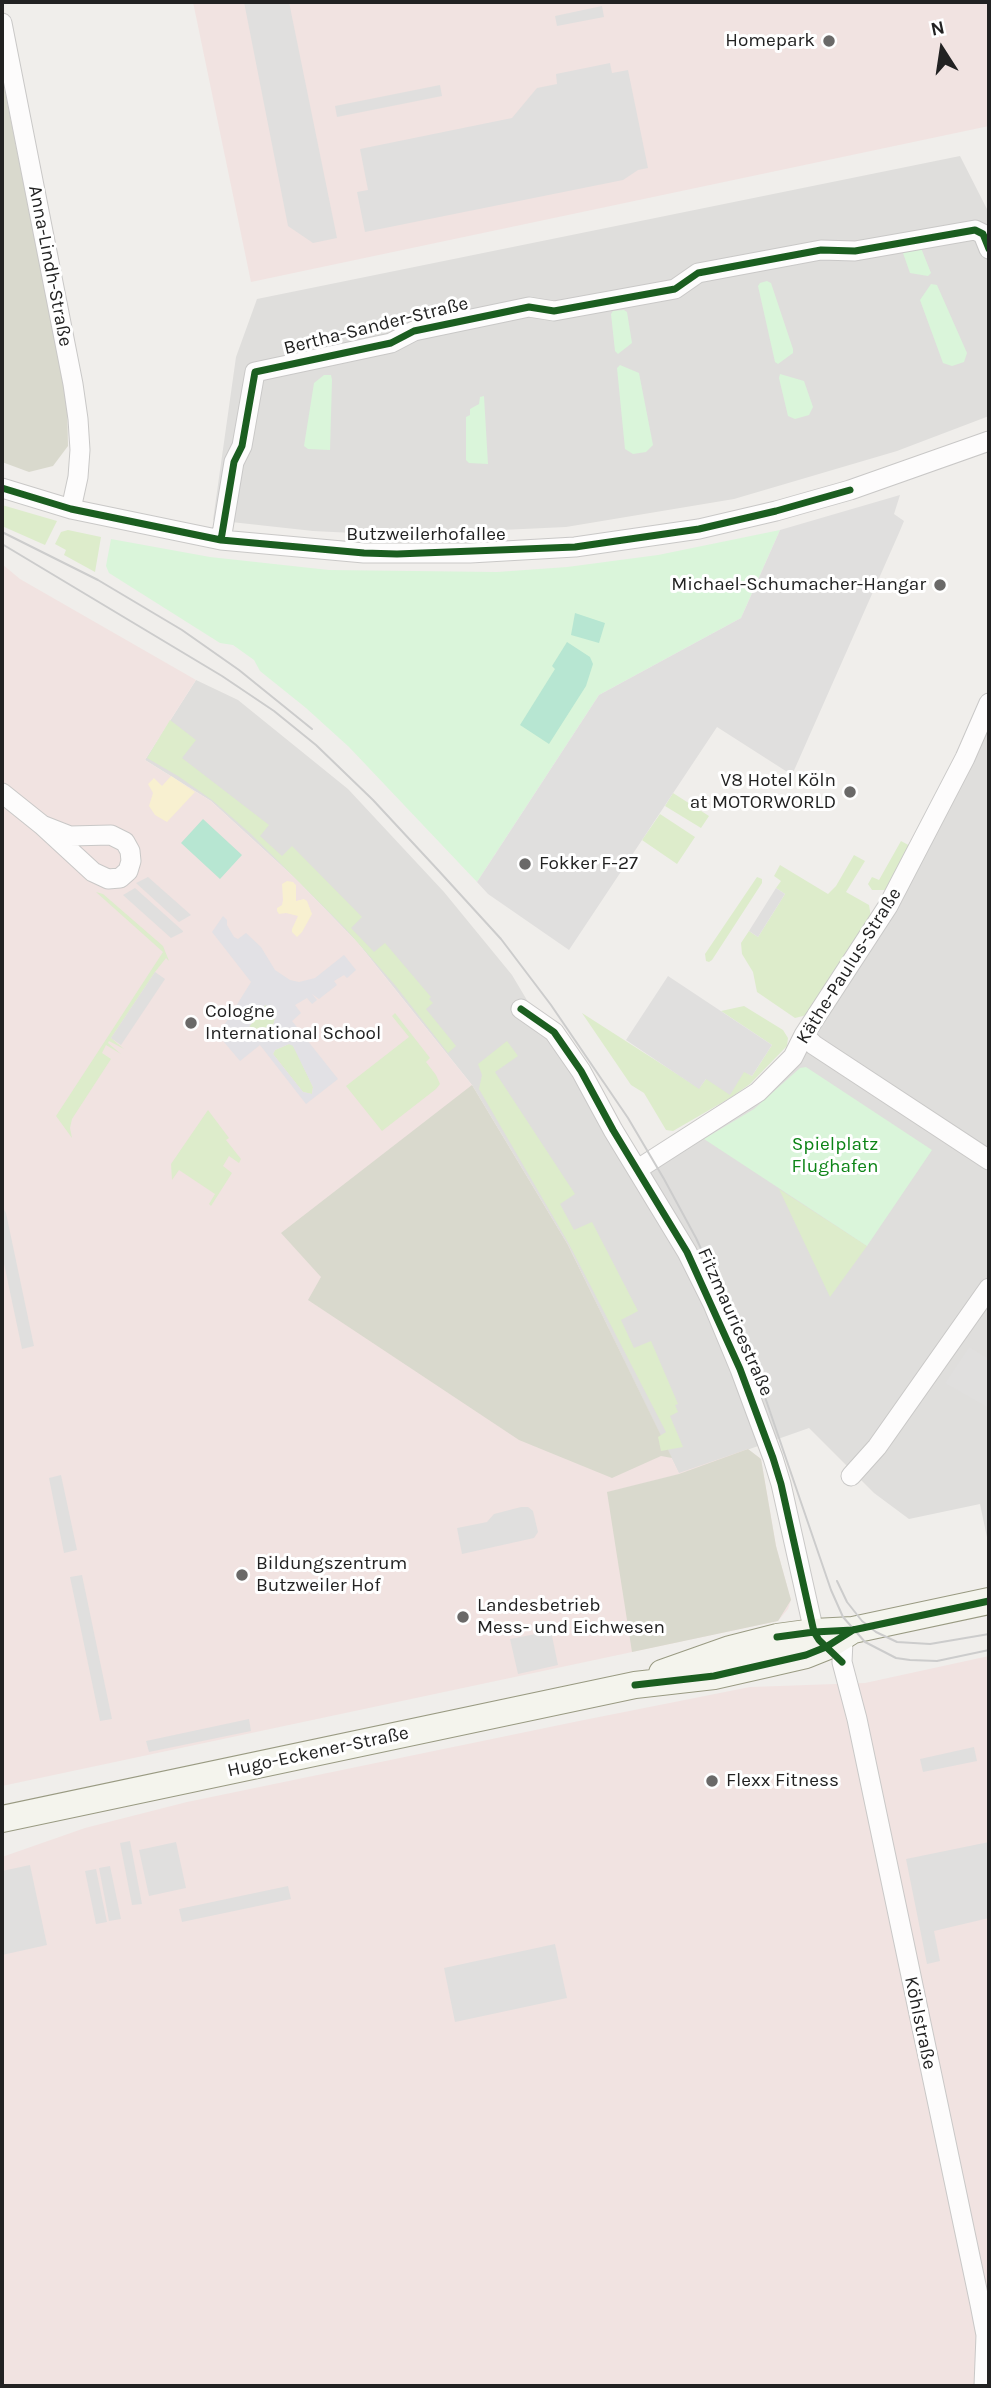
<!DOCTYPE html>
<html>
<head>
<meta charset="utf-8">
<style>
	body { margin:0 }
	#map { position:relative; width:991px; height:2388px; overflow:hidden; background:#f0eeeb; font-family:Karla,sans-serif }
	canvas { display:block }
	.frame { position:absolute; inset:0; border:4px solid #222; pointer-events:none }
	.north { position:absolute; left:907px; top:14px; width:70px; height:70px; -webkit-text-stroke:5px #fff; paint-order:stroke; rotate:348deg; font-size:19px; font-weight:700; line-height:28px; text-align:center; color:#222 }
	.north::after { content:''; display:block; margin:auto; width:24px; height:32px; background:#222; clip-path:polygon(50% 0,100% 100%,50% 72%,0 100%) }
</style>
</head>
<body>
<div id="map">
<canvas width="991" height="2388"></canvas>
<div class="frame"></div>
<div class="north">N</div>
</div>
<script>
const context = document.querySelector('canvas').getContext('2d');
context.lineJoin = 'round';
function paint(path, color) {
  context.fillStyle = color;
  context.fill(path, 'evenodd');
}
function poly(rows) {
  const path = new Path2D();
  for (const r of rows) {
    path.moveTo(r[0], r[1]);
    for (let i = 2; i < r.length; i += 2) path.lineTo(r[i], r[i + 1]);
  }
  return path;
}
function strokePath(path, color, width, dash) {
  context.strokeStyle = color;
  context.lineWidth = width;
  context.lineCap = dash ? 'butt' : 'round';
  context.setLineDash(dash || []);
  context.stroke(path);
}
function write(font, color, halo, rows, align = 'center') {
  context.font = font + ' Karla,sans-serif';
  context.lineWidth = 6;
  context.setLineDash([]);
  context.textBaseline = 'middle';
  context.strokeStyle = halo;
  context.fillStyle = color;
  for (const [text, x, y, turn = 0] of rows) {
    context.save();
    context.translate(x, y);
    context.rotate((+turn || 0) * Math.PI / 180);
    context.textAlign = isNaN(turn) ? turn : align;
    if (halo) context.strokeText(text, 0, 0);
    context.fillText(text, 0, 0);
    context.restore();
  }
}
paint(poly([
	[960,156,989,213,989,416,897,451,734,499,566,527,394,535,313,531,213,520,236,357,257,299],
	[196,680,238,700,348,789,444,892,512,975,632,1176,767,1093,989,717,989,1547,980,1504,909,1519,874,1493,809,1428,679,1474,568,1245,472,1085,358,943,296,879,211,801,145,760]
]), '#dfdedc');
paint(poly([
	[193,2,989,2,989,126,251,282],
	[2,564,20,579,196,680,145,760,211,801,296,879,358,943,472,1085,568,1245,679,1473,748,1449,761,1459,776,1546,791,1600,788,1609,778,1621,2,1786],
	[989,1656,989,2386,2,2386,2,1857,85,1828,187,1802,579,1721,750,1687,865,1683]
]), '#f1e3e1');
paint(poly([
	[2,76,67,401,68,446,53,466,29,472,2,462],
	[472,1085,568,1245,672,1458,661,1456,612,1478,519,1440,308,1300,321,1277,281,1233],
	[748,1449,761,1459,776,1546,791,1600,778,1621,632,1652,607,1492,679,1474]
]), '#d9d9cd');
paint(poly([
	[2,505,57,521,45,545,2,526],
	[68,530,101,537,95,572,64,555,66,550,55,544,61,532],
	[170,720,196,740,182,758,269,825,260,836,282,856,292,846,362,917,351,928,374,952,385,943,431,997,429,999,433,1003,426,1009,456,1046,448,1053,395,985,344,927,251,834,212,800,178,776,147,758],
	[673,793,709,816,701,828,665,806],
	[660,814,695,837,677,864,642,840],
	[901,841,912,847,889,890,872,890,868,884,872,877,879,880],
	[854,855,865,861,846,892,869,905,871,917,807,1015,795,1018,757,992,753,972,742,954,741,943,749,931,758,937,785,894,776,888,781,881,774,876,780,865,828,894,836,886],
	[757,877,762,879,762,883,712,960,709,962,706,961,705,954],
	[96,892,103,894,163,946,169,961,166,958,155,972,111,1038,124,1049,109,1041,108,1043,121,1054,106,1045,102,1053,111,1059,72,1119,70,1128,72,1138,56,1116,163,952],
	[265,1005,269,1006,276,1015,269,1039,245,1040,244,1034],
	[744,1006,783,1030,788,1038,787,1046,750,1084,730,1098,673,1131,666,1130,644,1093,631,1085,582,1013,699,1088,706,1079,744,1071,752,1076,772,1045,721,1011],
	[395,1013,430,1058,426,1062,436,1075,440,1084,436,1089,382,1131,346,1086,409,1037,392,1016],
	[507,1041,518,1056,495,1072,575,1194,560,1204,574,1230,592,1222,638,1311,621,1320,634,1348,651,1341,678,1404,675,1405,678,1412,670,1416,683,1447,661,1451,658,1437,666,1432,569,1244,479,1089,482,1075,478,1064],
	[289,1044,293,1045,313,1087,312,1094,303,1092,273,1054,275,1050],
	[208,1110,229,1138,226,1140,241,1159,239,1163,229,1156,223,1166,232,1173,211,1206,209,1204,215,1194,179,1170,172,1180,171,1164],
	[779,1189,867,1246,830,1297]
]), '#ddeccb');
paint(poly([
	[171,776,195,792,167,822,155,815,149,806,153,793,148,784,154,778,162,786],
	[287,881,293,882,296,885,296,901,304,899,307,901,312,914,302,932,297,937,292,932,292,929,298,916,286,913,279,914,277,911,277,908,282,905,283,900,282,884]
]), '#f8f0d0');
paint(poly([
	[921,248,931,273,928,276,910,273,903,253,904,250],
	[767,281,771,283,793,349,793,353,778,364,775,362,758,286,760,283],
	[931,284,937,285,967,353,964,362,952,366,943,363,920,300],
	[624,310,627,312,632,343,618,354,615,351,611,314,613,311],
	[620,365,639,373,653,445,646,452,633,454,625,449,617,368],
	[780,374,804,381,813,407,809,415,795,419,788,416,779,378],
	[324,375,331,375,332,380,330,450,308,449,304,446,314,383],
	[484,396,488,464,469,463,466,460,466,417,470,415,470,409,479,404,480,397],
	[780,530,741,618,599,695,477,882,349,747,306,708,260,671,254,660,233,645,220,643,109,573,106,566,111,539,210,557,329,570,497,572,567,567,658,555],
	[806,1067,932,1150,867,1246,704,1139,754,1109,800,1068]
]), '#daf5da');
paint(poly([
	[575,613,605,623,599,643,571,635],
	[567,642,590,657,593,664,586,686,549,744,520,725,555,669,552,666],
	[203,819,242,855,220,879,181,843]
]), '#b7e6d2');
paint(poly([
	[244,2,289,2,337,238,313,243,288,226],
	[602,6,604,17,557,26,555,16],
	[610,63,612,73,628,70,648,168,638,170,623,180,365,232,357,192,368,190,360,149,512,118,537,88,557,84,556,74],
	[440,85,442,96,337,117,335,106],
	[900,495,894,514,904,521,899,533,792,775,717,727,569,950,488,894,477,882,599,695,741,618,780,530],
	[148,877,191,915,179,922,136,883],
	[135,888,183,931,183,932,171,938,123,895],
	[776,888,785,894,758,937,749,931],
	[155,972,165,979,121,1045,111,1038],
	[668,976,772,1045,752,1076,744,1072,730,1095,706,1079,699,1089,626,1040],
	[2,1206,6,1213,34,1346,22,1349,2,1254],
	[969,1347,989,1359,989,1408,945,1383],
	[61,1475,77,1550,64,1553,49,1478],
	[521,1507,528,1507,533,1511,538,1532,534,1538,462,1554,457,1528,487,1522,494,1514],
	[82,1575,112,1719,100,1721,70,1577],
	[551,1631,558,1665,518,1674,510,1639],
	[249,1719,251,1731,149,1752,146,1741],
	[974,1747,977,1761,923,1772,920,1759],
	[130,1841,142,1904,132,1905,120,1843],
	[176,1842,186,1888,149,1896,139,1850],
	[989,1842,989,1918,934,1931,940,1961,927,1964,906,1859],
	[30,1865,47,1945,2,1955,2,1871],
	[110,1866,121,1919,109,1921,99,1868],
	[96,1869,107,1922,96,1924,85,1871],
	[288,1886,291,1899,182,1922,179,1909],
	[555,1944,567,1998,455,2022,444,1968]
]), '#e0dfde');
paint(poly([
	[223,916,227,920,227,925,234,937,238,939,246,933,261,947,275,970,290,980,299,982,315,978,344,955,356,970,347,978,344,975,334,981,337,985,319,999,312,994,317,1000,312,1004,307,998,295,1005,301,1013,292,1021,338,1079,306,1104,260,1045,240,1061,218,1035,251,982,212,932],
	[265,1005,269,1007,276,1016,269,1039,245,1040,244,1034],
	[289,1044,293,1046,313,1087,312,1094,303,1092,273,1054,275,1050]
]), '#e2e1e5');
const street = poly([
	[2,23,73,384,78,419,80,450,78,477,71,509],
	[2,488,71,509,221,540,364,553,470,553,575,547,699,529,776,511,850,490,989,441],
	[221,540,234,462,242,446,255,372,391,343,414,331,529,307,554,311,675,289,698,273,821,250,855,251,975,230,983,234,989,249],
	[2,793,42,825,93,872,108,879,120,878,128,871,131,861,130,851,125,842,111,835,70,836,42,825],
	[521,1009,554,1032,581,1071,613,1130,687,1252,713,1304,740,1369,773,1458,781,1484,814,1632,822,1642],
	[804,1035,814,1045,989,1160],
	[638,1169,758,1092,793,1057,804,1035,888,906,965,758,989,703],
	[851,1476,877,1447,989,1288],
	[851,1632,843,1641,842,1662,857,1719,980,2304,986,2335,984,2386]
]);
const secondary = poly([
	[662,1673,730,1649,777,1637,814,1632,853,1630,989,1601],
	[2,1819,635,1685,714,1676,767,1664,806,1655,826,1647,853,1630]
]);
strokePath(street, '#c9c8c7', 21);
strokePath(secondary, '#999a82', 28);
strokePath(street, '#fdfcfc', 19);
strokePath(secondary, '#f4f4ed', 26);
strokePath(poly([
	[2,532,98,580,182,630,239,670,312,729],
	[2,544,222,676,274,711,316,745,373,800,438,870,501,939,551,1005,628,1118,664,1179,696,1238,752,1359,831,1590,843,1617,865,1642,896,1658,910,1660,937,1661,989,1650],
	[837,1581,847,1602,862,1621,876,1632,897,1642,930,1644,989,1634]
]), '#ccc', 2);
strokePath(poly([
	[2,488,71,509,221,540,364,553,397,554,575,547,699,529,776,511,850,490],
	[221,540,234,462,242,446,255,372,391,343,414,331,529,307,554,311,675,289,698,273,821,250,855,251,975,230,983,234,989,249],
	[521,1009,554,1032,581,1071,613,1130,687,1252,740,1369,773,1458,781,1484,814,1632,819,1640,842,1662],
	[777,1637,814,1632,853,1630,989,1601],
	[635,1685,714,1676,806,1655,826,1647,853,1630]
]), '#1b5e20', 7);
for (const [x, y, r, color] of [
	[829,41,7,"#6a6968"],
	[940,585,7,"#6a6968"],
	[850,792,7,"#6a6968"],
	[525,864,7,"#6a6968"],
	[191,1023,7,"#6a6968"],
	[242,1575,7,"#6a6968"],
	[463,1617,7,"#6a6968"],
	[712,1781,7,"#6a6968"]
]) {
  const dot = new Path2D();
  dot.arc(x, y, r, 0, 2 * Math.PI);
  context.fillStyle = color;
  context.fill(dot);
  strokePath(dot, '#fff', 2.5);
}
write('19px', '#222', '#fff', [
	["Homepark",815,41,"right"],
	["Michael-Schumacher-Hangar",926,585,"right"],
	["V8 Hotel Köln",836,781,"right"],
	["at MOTORWORLD",836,803,"right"],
	["Fokker F-27",539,864],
	["Cologne",205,1012],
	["International School",205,1034],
	["Bildungszentrum",256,1564],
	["Butzweiler Hof",256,1586],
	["Landesbetrieb",477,1606],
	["Mess- und Eichwesen",477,1628],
	["Flexx Fitness",726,1781]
], 'left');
write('19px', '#222', '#fff', [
	["Anna-Lindh-Straße",50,266,79],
	["Bertha-Sander-Straße",376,326,-14],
	["Butzweilerhofallee",426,535],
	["Käthe-Paulus-Straße",849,966,-58],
	["Fitzmauricestraße",735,1322,66],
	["Hugo-Eckener-Straße",318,1752,-12],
	["Köhlstraße",920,2023,78]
]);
write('19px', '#0c8416', '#fff', [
	["Spielplatz",835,1145],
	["Flughafen",835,1167]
]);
</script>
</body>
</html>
